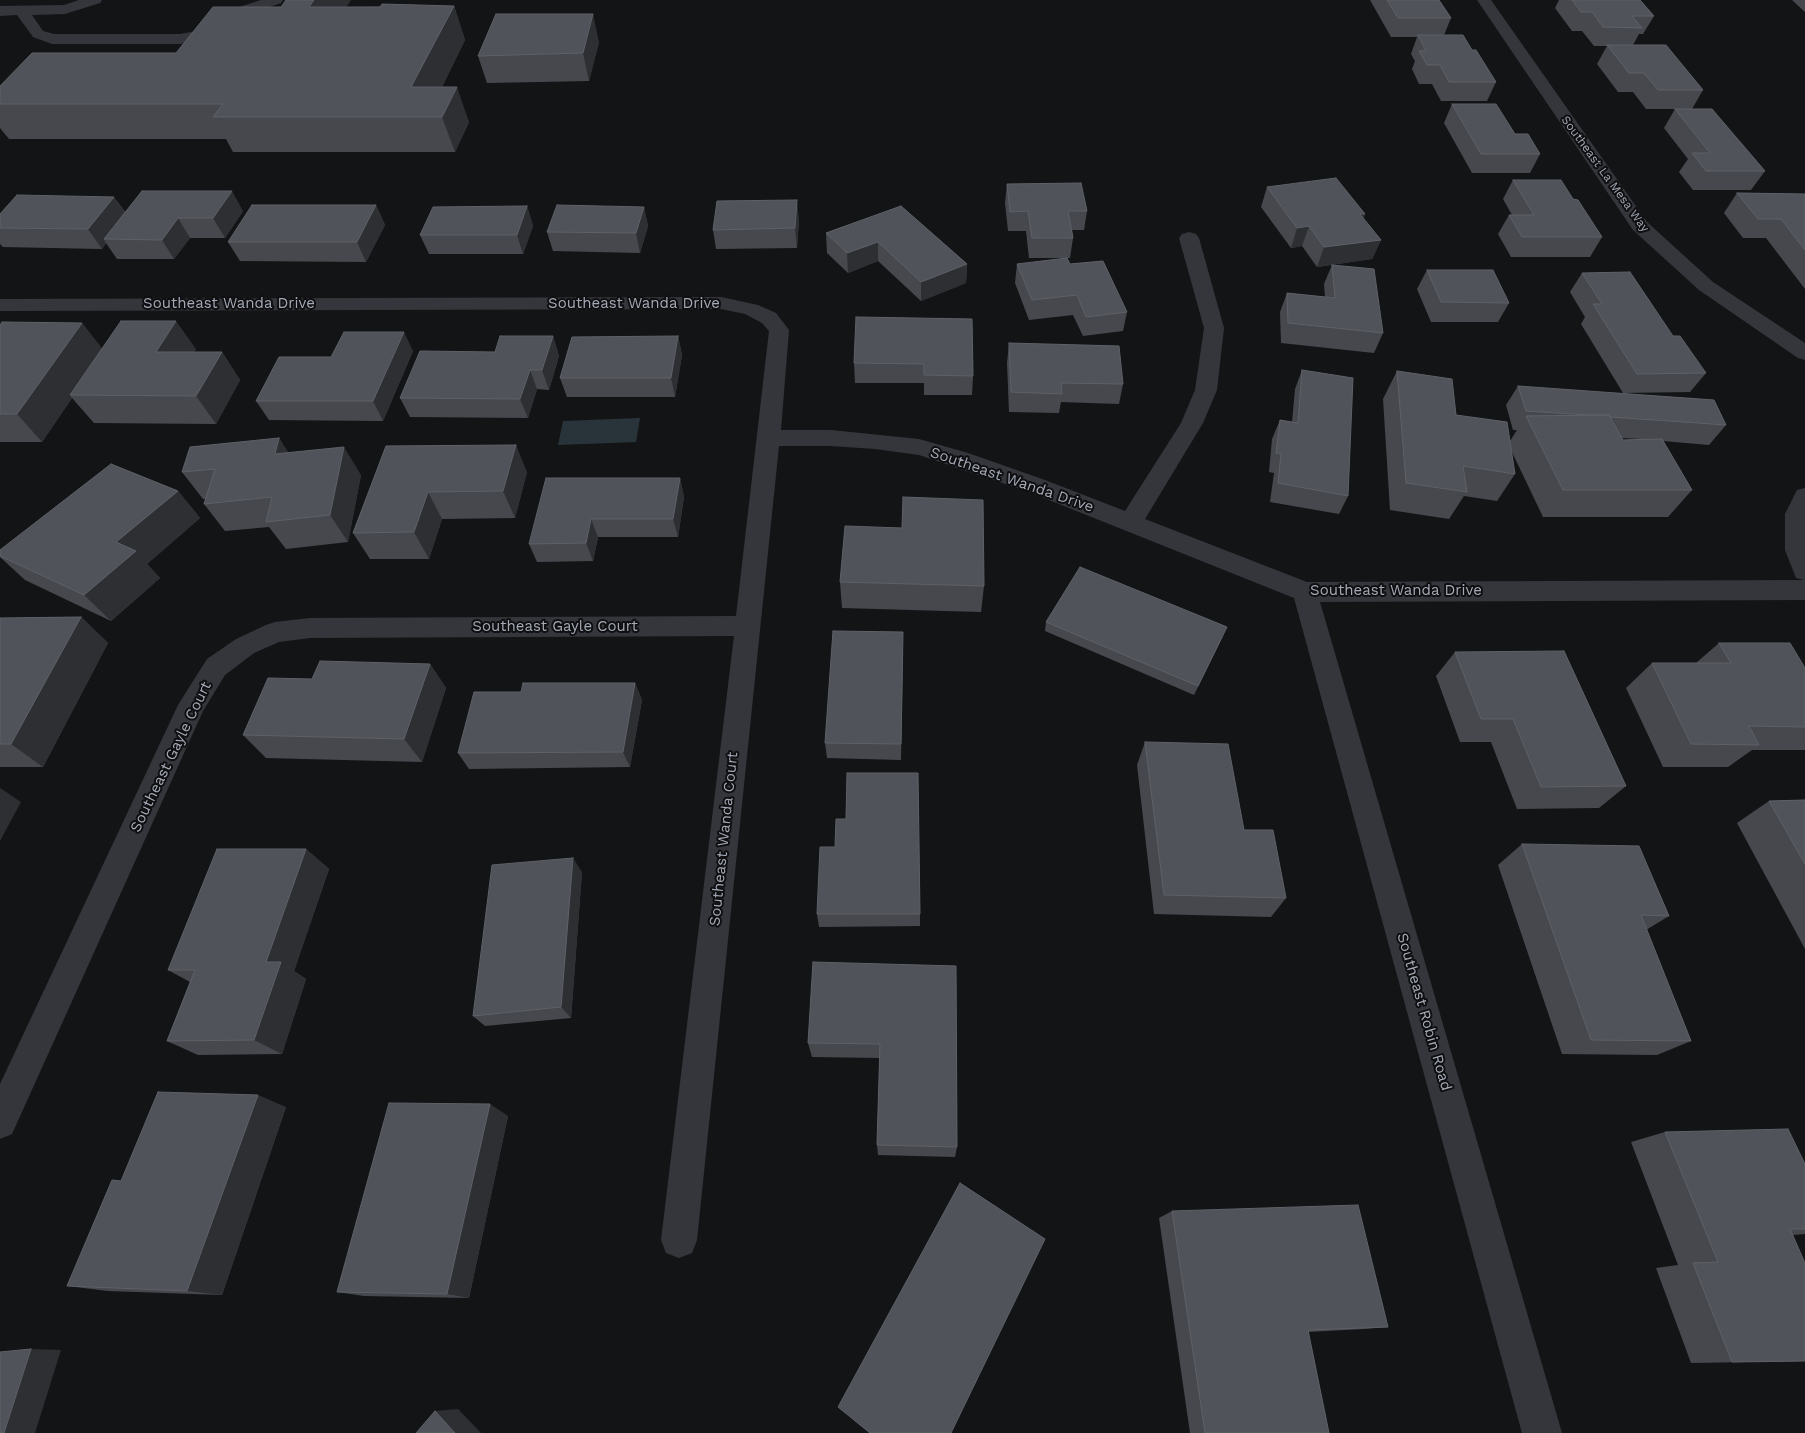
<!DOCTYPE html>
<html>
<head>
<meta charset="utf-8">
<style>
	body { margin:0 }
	canvas { display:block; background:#131416 }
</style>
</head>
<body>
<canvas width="1805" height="1433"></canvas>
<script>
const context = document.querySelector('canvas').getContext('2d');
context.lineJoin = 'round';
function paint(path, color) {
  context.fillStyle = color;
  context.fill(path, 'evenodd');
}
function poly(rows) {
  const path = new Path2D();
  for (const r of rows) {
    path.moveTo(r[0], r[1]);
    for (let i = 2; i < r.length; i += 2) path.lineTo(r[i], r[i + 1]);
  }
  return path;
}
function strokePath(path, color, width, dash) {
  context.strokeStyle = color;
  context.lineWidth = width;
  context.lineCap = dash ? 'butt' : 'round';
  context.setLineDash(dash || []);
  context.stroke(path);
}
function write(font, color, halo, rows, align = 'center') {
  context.font = font + ' "Work Sans",sans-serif';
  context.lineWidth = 4;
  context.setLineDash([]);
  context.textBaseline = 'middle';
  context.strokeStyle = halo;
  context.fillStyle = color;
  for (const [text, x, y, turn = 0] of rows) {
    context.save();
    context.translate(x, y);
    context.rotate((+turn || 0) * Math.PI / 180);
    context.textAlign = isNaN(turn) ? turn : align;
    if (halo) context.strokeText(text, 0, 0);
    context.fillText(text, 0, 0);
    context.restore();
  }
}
paint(poly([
	[640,418,636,442,558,445,563,421]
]), '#29343a');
paint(poly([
	[79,0,102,0,100,3,65,14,32,15,43,31,54,34,180,34,225,26,230,28,233,31,230,34,225,36,180,44,52,44,33,37,17,15,0,16,0,6,64,5,79,0],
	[261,0,283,0,281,3,234,19,219,23,214,21,211,18,214,15,261,0]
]), '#34363b');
paint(poly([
	[1477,0,1491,0,1647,222,1713,282,1805,343,1805,360,1798,358,1699,290,1633,230,1477,0],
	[1189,232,1196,234,1199,238,1224,328,1217,390,1203,423,1145,519,1307,582,1804,580,1796,578,1785,550,1785,514,1797,490,1805,488,1805,600,1320,602,1562,1433,1522,1433,1294,598,1029,492,919,455,875,449,831,446,779,446,697,1240,692,1253,679,1258,666,1253,661,1240,734,636,310,638,279,642,254,653,225,675,203,711,12,1134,0,1139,0,1084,178,705,207,659,236,639,266,625,275,622,310,618,736,616,769,331,762,323,745,314,721,309,0,311,0,299,721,297,758,305,776,313,789,330,781,430,831,430,919,439,968,453,1045,480,1125,511,1181,423,1195,390,1204,328,1179,238,1182,234,1189,232]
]), '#34363b');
paint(poly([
	[1370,0,1439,0,1451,18,1444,35,1472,50,1496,82,1487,101,1441,101,1432,84,1419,84,1412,69,1415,61,1411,54,1417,37,1391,37],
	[1559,0,1640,0,1654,16,1643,34,1639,34,1633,45,1703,90,1692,109,1765,171,1751,190,1693,190,1679,172,1688,159,1664,128,1675,109,1646,109,1633,92,1618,92,1597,64,1607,46,1594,46,1582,31,1572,31,1555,8],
	[1792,0,1805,0,1805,12],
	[454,6,465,40,442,87,469,122,455,152,233,152,226,139,9,139,0,128,0,86,176,53,347,7],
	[599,42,589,81,487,83,478,56],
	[1452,104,1540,154,1530,173,1472,173,1444,123],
	[1513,180,1573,199,1602,237,1590,257,1511,257,1498,234,1509,215,1512,215,1503,199],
	[1007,184,1087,211,1084,230,1072,230,1073,238,1070,258,1029,258,1026,231,1008,231,1005,203],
	[1267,187,1365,214,1363,219,1381,240,1372,259,1317,267,1302,246,1291,248,1261,207],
	[1737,193,1805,194,1805,289,1766,238,1743,238,1724,213],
	[114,197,125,212,243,211,225,238,190,238,174,259,117,259,106,243,102,249,3,247,0,244,0,214],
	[376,205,385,225,366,262,240,261,228,242],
	[527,206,533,226,523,254,429,254,420,235],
	[901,206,967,264,966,283,921,301,878,261,848,273,827,253,826,233],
	[644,207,648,226,640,253,553,251,547,232],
	[799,220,797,248,716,249,713,230],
	[1017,264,1070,264,1127,312,1123,331,1083,336,1073,315,1029,320,1015,283],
	[1332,265,1383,333,1374,353,1281,343,1280,312,1287,293,1325,297,1324,284],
	[1427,270,1509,303,1498,322,1431,322,1417,289],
	[1582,273,1673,336,1706,373,1690,392,1623,393,1581,324,1585,317,1570,292],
	[972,319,973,376,972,395,924,395,924,383,855,383,854,363],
	[82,323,102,349,196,349,194,352,222,352,240,380,216,424,94,423,72,398,42,442,0,442,0,325],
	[553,336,559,356,549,390,537,389,528,418,410,417,400,398,495,352],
	[678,336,682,355,675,397,567,397,560,378],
	[1009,343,1123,384,1119,404,1061,402,1059,413,1009,412,1007,363],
	[413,351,383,421,269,420,256,401,331,357],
	[1302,370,1348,496,1339,514,1270,502,1274,473,1269,472,1272,439,1280,420,1292,422,1295,389],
	[1397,371,1456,415,1510,441,1517,430,1513,430,1506,405,1518,386,1726,425,1709,445,1663,441,1692,490,1668,517,1543,517,1511,450,1515,474,1497,501,1464,496,1449,519,1390,510,1383,399],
	[1622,438,1641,439,1623,440],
	[279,438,288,453,361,475,348,542,286,549,269,527,225,531,204,504,205,499,203,499,182,472],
	[386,446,527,472,515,518,442,519,429,559,370,559,353,533],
	[680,478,684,497,678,537,598,537,593,561,537,562,529,544],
	[178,491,200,518,147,564,160,578,111,621,25,580,0,557,0,550],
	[902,528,984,586,981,612,842,608,840,582],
	[81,617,108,643,43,767,0,767,0,618],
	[1046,622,1223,636,1194,695,1045,631],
	[1719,643,1805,668,1805,750,1752,750,1728,767,1663,767,1626,688,1652,663,1696,663],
	[903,649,901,760,827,758,825,743],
	[1455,652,1626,786,1599,808,1517,809,1491,742,1460,742,1436,676],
	[430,664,446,688,422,762,266,758,243,735,312,679],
	[635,683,642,700,630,767,469,769,458,753],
	[1145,742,1244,830,1286,898,1271,917,1154,914,1137,765],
	[1805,800,1805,949,1737,823,1769,801],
	[1522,844,1669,916,1646,930,1691,1041,1657,1055,1562,1054,1498,865],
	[306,849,329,869,294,971,306,979,282,1054,198,1055,167,1041,190,982,168,970],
	[582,872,571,1018,485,1026,473,1016],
	[817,914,920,914,920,926,819,927],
	[956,966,957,1147,955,1157,878,1155,877,1145,880,1058,812,1057,808,1043],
	[286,1107,222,1295,108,1291,67,1286,121,1181],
	[508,1116,469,1298,364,1296,337,1292],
	[1665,1132,1805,1164,1805,1234,1793,1235,1805,1361,1691,1363,1656,1268,1678,1265,1631,1142],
	[1172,1211,1388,1327,1364,1329,1308,1332,1329,1433,1190,1433,1159,1218]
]), '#46484e');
paint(poly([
	[314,0,351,0,324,42,309,7],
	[454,6,465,40,427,117,411,87],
	[593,14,599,42,589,81,583,53],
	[457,87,469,122,455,152,442,117],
	[232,191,243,211,225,238,213,218],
	[114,197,127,216,104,239,106,243,102,249,88,229],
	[797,200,799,220,797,248,795,228],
	[376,205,385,225,366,262,357,242],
	[527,206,533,226,523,254,517,235],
	[644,207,648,226,640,253,636,233],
	[1360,214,1365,214,1358,233],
	[178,218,190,238,174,259,162,240],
	[1309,226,1302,246,1291,248,1297,228],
	[1381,240,1372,259,1317,267,1324,247],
	[878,242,878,261,848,273,847,253],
	[967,264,966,283,921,301,921,282],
	[176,321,196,349,177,380,156,352],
	[82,323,104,351,70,395,72,398,42,442,17,414],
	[404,332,413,351,383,421,373,401],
	[553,336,559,356,549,390,542,370],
	[678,336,682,355,675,397,671,378],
	[222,352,240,380,216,424,196,396],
	[530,370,537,389,528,418,520,399],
	[279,438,297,466,275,454],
	[516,445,527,472,515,518,503,491],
	[344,447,361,475,348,542,330,515],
	[680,478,684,497,678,537,673,519],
	[178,491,200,518,147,564,160,578,111,621,84,595,116,542],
	[428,492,442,519,429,559,414,532],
	[591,519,598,537,593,561,586,543],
	[81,617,108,643,43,767,11,744],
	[430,664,446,688,422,762,404,739],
	[635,683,642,700,630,767,623,752],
	[0,788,21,802,0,841],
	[306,849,329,869,294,971,306,979,282,1054,254,1040,266,962],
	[573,858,582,872,571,1018,561,1007],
	[258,1095,286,1107,222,1295,187,1291],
	[490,1104,508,1116,469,1298,447,1294],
	[31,1349,61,1350,35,1433,4,1433],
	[458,1409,481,1433,455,1433,435,1411]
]), '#2d2f33');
const building = poly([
	[286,0,314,0,309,7,380,7,382,4,454,6,411,87,457,87,442,117,213,117,223,104,0,104,0,86,32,53,176,53,213,7,281,7,286,0],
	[1387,0,1439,0,1451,18,1398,18,1387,0],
	[1572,0,1640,0,1654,16,1632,16,1642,28,1603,27,1592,12,1581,12,1572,0],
	[496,14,593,14,583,53,478,56,496,14],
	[1418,35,1463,35,1472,50,1476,50,1496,82,1449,82,1440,65,1427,65,1419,51,1426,51,1418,35],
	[1607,45,1666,45,1703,90,1658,90,1644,73,1629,73,1607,45],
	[1452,104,1496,104,1515,134,1528,134,1540,154,1481,154,1452,104],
	[1675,109,1712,109,1765,171,1706,171,1692,153,1710,153,1675,109],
	[1336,178,1365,214,1360,214,1381,240,1324,247,1309,226,1297,228,1267,187,1336,178],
	[1513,180,1561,180,1573,199,1578,200,1602,237,1522,237,1509,215,1534,215,1513,180],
	[1081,183,1087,211,1068,211,1073,238,1032,238,1028,211,1010,212,1007,184,1081,183],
	[142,191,232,191,213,218,178,218,162,240,104,239,142,191],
	[1737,193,1805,194,1805,250,1781,219,1758,219,1737,193],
	[17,195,114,197,88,229,0,228,0,214,17,195],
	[797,200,795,228,713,230,717,201,797,200],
	[252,205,376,205,357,242,228,242,252,205],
	[557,205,644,207,636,233,547,232,557,205],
	[527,206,517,235,420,235,433,207,527,206],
	[901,206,967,264,921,282,878,242,847,253,826,233,901,206],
	[1067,258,1070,264,1103,261,1127,312,1086,317,1077,295,1032,300,1017,264,1067,258],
	[1332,265,1374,269,1383,333,1288,323,1287,293,1335,298,1332,265],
	[1427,270,1493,270,1509,303,1441,302,1427,270],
	[1630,272,1673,336,1680,336,1706,373,1637,374,1593,304,1602,304,1582,273,1630,272],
	[856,317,972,319,973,376,924,375,924,364,854,363,856,317],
	[121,321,176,321,156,352,222,352,196,396,70,395,121,321],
	[2,322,82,323,17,414,0,414,0,325,2,322],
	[344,332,404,332,373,401,256,401,279,357,331,357,344,332],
	[500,336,553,336,542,370,530,370,520,399,400,398,420,351,495,352,500,336],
	[678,336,671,378,560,378,572,337,678,336],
	[1009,343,1119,346,1123,384,1061,383,1062,394,1011,392,1009,343],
	[1302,370,1353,378,1348,496,1278,483,1281,454,1276,453,1280,420,1298,423,1302,370],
	[1397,371,1452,379,1456,415,1507,422,1515,474,1463,466,1467,492,1406,483,1397,371],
	[1518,386,1714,400,1726,425,1610,417,1609,415,1589,415,1526,411,1518,386],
	[1609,415,1623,440,1662,439,1692,490,1563,490,1526,416,1609,415],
	[279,438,275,454,344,447,330,515,266,522,272,497,204,504,215,469,182,472,190,447,279,438],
	[516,445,503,491,428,492,414,532,353,533,386,446,516,445],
	[111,464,178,491,116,542,136,551,84,595,0,556,0,550,111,464],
	[546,478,680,478,673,519,591,519,586,543,529,544,546,478],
	[903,497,983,500,984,586,840,582,845,526,902,528,903,497],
	[1080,567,1227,627,1198,686,1046,622,1080,567],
	[81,617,11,744,0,744,0,618,81,617],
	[833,631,903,632,901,744,825,743,833,631],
	[1719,643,1790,643,1805,668,1805,727,1749,726,1759,745,1691,744,1652,663,1731,663,1719,643],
	[1564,651,1626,786,1541,787,1513,719,1481,719,1455,652,1564,651],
	[320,661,430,664,404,739,243,735,268,678,312,679,320,661],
	[523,683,635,683,623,752,458,753,474,692,521,692,523,683],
	[1145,742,1228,744,1244,830,1273,830,1286,898,1164,895,1145,742],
	[847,773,918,773,920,914,817,914,820,847,835,847,836,819,846,819,847,773],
	[1805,800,1805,864,1769,801,1805,800],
	[1522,844,1639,846,1669,916,1641,915,1691,1041,1591,1040,1522,844],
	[217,849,306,849,266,962,281,962,254,1040,167,1041,195,970,168,970,217,849],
	[573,858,561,1007,473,1016,492,865,573,858],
	[813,962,956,966,957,1147,877,1145,880,1044,808,1043,813,962],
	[158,1092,258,1095,187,1291,67,1286,112,1180,121,1181,158,1092],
	[389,1103,490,1104,447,1294,337,1292,389,1103],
	[1788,1129,1805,1164,1805,1229,1790,1229,1805,1263,1805,1361,1732,1362,1693,1263,1718,1262,1665,1132,1788,1129],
	[960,1183,1045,1239,951,1433,870,1433,838,1407,960,1183],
	[1358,1205,1388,1327,1308,1330,1329,1433,1205,1433,1172,1211,1358,1205],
	[31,1349,4,1433,0,1433,0,1352,31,1349],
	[435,1411,455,1433,416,1433,435,1411]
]);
paint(building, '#505359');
strokePath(building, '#5d6168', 1);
write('12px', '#a4abb7', '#0f0f11', [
	["Southeast La Mesa Way",1605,174,54]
]);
write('15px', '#a4abb7', '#0f0f11', [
	["Southeast Wanda Drive",229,304],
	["Southeast Wanda Drive",634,304],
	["Southeast Wanda Drive",1012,480,19],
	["Southeast Wanda Drive",1396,591],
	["Southeast Gayle Court",555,627],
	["Southeast Gayle Court",171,757,-64],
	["Southeast Wanda Court",724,839,-84],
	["Southeast Robin Road",1424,1012,74]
]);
</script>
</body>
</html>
